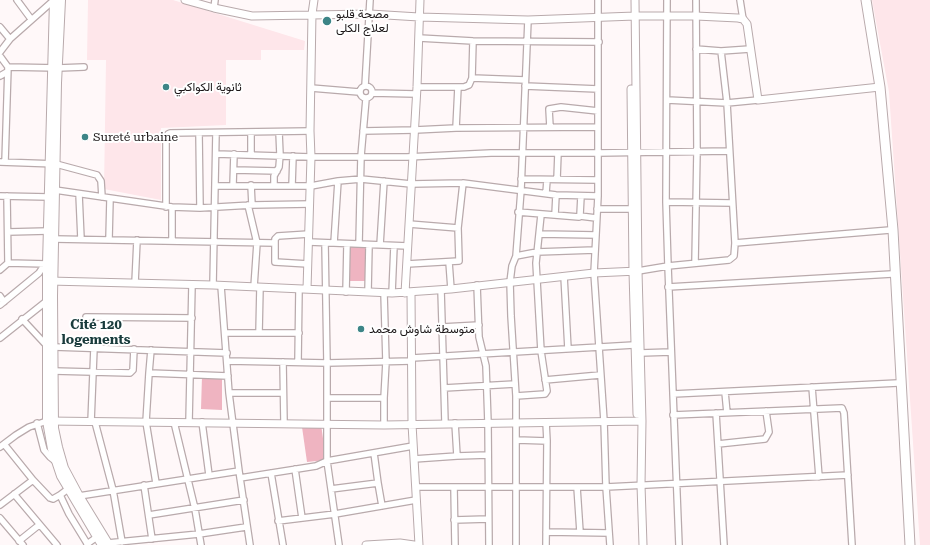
<!DOCTYPE html>
<html>
<head>
<meta charset="utf-8">
<style>
	body { margin:0 }
	canvas { display:block; background:#fff8f9 }
</style>
</head>
<body>
<canvas width="930" height="545"></canvas>
<script>
const context = document.querySelector('canvas').getContext('2d');
context.lineJoin = 'round';
function paint(path, color) {
  context.fillStyle = color;
  context.fill(path, 'evenodd');
}
function poly(rows) {
  const path = new Path2D();
  for (const r of rows) {
    if (r.length === 3) {
      path.moveTo(r[0] + r[2], r[1]);
      path.arc(r[0], r[1], r[2], 0, 2 * Math.PI);
      continue;
    }
    path.moveTo(r[0], r[1]);
    for (let i = 2; i < r.length; i += 2) path.lineTo(r[i], r[i + 1]);
  }
  return path;
}
function strokePath(path, color, width, dash) {
  context.strokeStyle = color;
  context.lineWidth = width;
  context.lineCap = dash ? 'butt' : 'round';
  context.setLineDash(dash || []);
  context.stroke(path);
}
function write(font, color, halo, rows, align = 'center') {
  context.font = font + ' "Roboto Serif",Vazirmatn,serif';
  context.lineWidth = 4;
  context.setLineDash([]);
  context.textBaseline = 'middle';
  context.strokeStyle = halo;
  context.fillStyle = color;
  for (const [text, x, y, turn = 0] of rows) {
    context.save();
    context.translate(x, y);
    context.rotate((+turn || 0) * Math.PI / 180);
    context.textAlign = isNaN(turn) ? turn : align;
    if (halo) context.strokeText(text, 0, 0);
    context.fillText(text, 0, 0);
    context.restore();
  }
}
paint(poly([
	[88,0,173,0,305,41,304,50,261,50,261,60,226,60,226,125,161,128,161,200,104,189,106,60,87,60],
	[872,0,930,0,930,545,920,545,889,92]
]), '#fee6ea');
paint(poly([
	[350,246,366,246,365,281,349,281],
	[202,376,222,377,222,410,201,409],
	[321,424,326,460,307,462,302,427]
]), '#efb4c1');
const minor = poly([
	[17,0,31,19],
	[667,0,666,202,668,266,729,260,734,256,735,243,727,103,721,51],
	[740,0,743,19],
	[214,8,215,0],
	[0,27,10,39],
	[419,38,473,41,599,42],
	[473,41,472,78,525,80],
	[696,49,721,51,750,49],
	[0,52,10,39,54,0],
	[0,56,8,67,5,162],
	[8,67,58,68,84,67],
	[0,76,7,72],
	[366,92,6],
	[365,86,370,0],
	[525,86,598,89],
	[417,87,464,87,469,85,472,78],
	[311,88,359,92],
	[372,93,416,94],
	[667,100,727,103,758,100],
	[550,127,549,109,561,107,598,111],
	[456,128,458,87],
	[363,131,415,130,456,128,598,127],
	[199,133,200,208],
	[216,154,311,157,407,157,491,153,598,153,729,151],
	[251,155,251,132],
	[0,162,56,164,97,175,101,181,102,197],
	[234,170,277,171],
	[521,179,597,180],
	[557,179,558,153],
	[233,185,234,154],
	[251,185,252,205],
	[215,186,311,186,338,181,361,179,411,184,463,183,556,195,598,196],
	[274,186,274,176,279,167,280,155,279,132],
	[292,186,293,156],
	[55,190,172,207,200,208,252,205,310,204],
	[546,193,547,180],
	[79,194,81,239],
	[0,196,49,197],
	[7,196,8,263],
	[666,202,732,203],
	[248,205,257,243,254,287],
	[166,207,166,138,168,134,170,133,310,131],
	[172,207,172,241],
	[597,209,632,209],
	[518,212,579,217,580,215,581,196],
	[555,215,556,195],
	[580,216,596,218],
	[409,224,458,228],
	[8,232,48,231],
	[540,234,596,235,594,273,604,421,606,487,610,545],
	[596,235,598,196,598,0],
	[54,239,275,243,275,239,278,236,309,234],
	[109,239,110,199],
	[309,242,408,246],
	[275,243,275,262,308,264],
	[334,243,338,181],
	[735,243,890,230],
	[359,244,361,156,366,99],
	[380,245,384,181],
	[516,256,537,252,595,250],
	[449,262,451,289],
	[695,263,697,151,696,0],
	[407,264,459,261,458,228,463,183],
	[0,270,8,263,47,264],
	[638,271,668,266,679,545],
	[564,276,568,349],
	[135,283,137,240],
	[213,285,216,133],
	[477,285,479,337,486,366,488,423,489,545],
	[221,286,229,393,239,471,250,545],
	[668,287,892,274],
	[441,290,444,388],
	[346,292,347,244],
	[368,292,369,245],
	[384,293,386,362,384,398,384,425],
	[392,293,394,246],
	[0,296,4,302],
	[0,305,39,273,45,264],
	[86,317,192,318],
	[22,319,48,347],
	[442,327,479,325],
	[225,333,299,333],
	[259,333,260,287],
	[0,338,48,300],
	[54,347,227,353],
	[151,350,149,373,228,376],
	[640,353,671,352],
	[412,358,634,345],
	[228,361,327,363,325,243],
	[283,362,284,423],
	[298,362,299,289],
	[54,371,130,373,133,370,134,349],
	[149,373,146,422,156,483],
	[545,380,600,375],
	[812,387,819,477],
	[725,392,727,413],
	[229,393,283,393],
	[673,394,898,383],
	[516,396,545,394,547,391,541,351,536,263,541,215],
	[327,398,384,398],
	[716,413,724,545],
	[673,415,842,408,844,413,852,545],
	[91,422,94,348],
	[95,422,113,490,122,542],
	[174,422,195,509,201,545],
	[189,422,192,285],
	[202,422,209,475],
	[37,423,44,450,50,457,55,461],
	[445,423,444,388,515,384],
	[455,423,457,456,488,455],
	[517,440,547,441],
	[4,444,33,480,50,498,53,499,60,495],
	[718,444,765,439,769,432,766,411],
	[0,447,16,435,29,427,47,421],
	[414,459,457,456],
	[295,469,302,518],
	[271,473,283,545],
	[240,478,316,466,327,461,413,446],
	[378,483,382,506],
	[144,485,152,539],
	[416,487,606,487,848,475],
	[454,487,455,545],
	[577,487,580,532],
	[68,489,60,495,69,514,88,545],
	[331,489,378,483,374,453],
	[14,494,57,545],
	[79,496,239,471],
	[0,505,33,480],
	[149,515,244,500],
	[0,518,23,545],
	[454,520,488,519],
	[278,521,335,514,416,500],
	[546,532,609,533],
	[19,541,39,525],
	[108,543,199,534,246,527],
	[87,544,97,537],
	[339,545,327,461,327,363,412,361],
	[516,545,516,396,511,316,510,282,512,266,516,256,521,190,528,20],
	[546,545,547,441,546,422]
]);
const tertiary = poly([
	[185,0,214,8,252,16,370,14,419,17,528,20,635,16,696,16,738,18,743,19,747,24,758,100,880,87],
	[635,0,638,271,642,421,641,485,643,545],
	[631,89,633,272,637,414],
	[49,281,213,285,392,293,451,289,594,273,638,271],
	[307,289,311,157,310,131,312,14,314,0],
	[411,292,412,424,419,545],
	[405,293,417,87,420,0],
	[48,421,384,425,642,421],
	[366,545,400,543,414,545]
]);
const secondary = poly([
	[54,0,47,264,47,421,52,449,61,476,102,545],
	[61,0,57,83,53,296,54,428,58,447,64,468,79,496,109,545]
]);
const primary = poly([
	[866,0,880,87,893,230,910,545]
]);
strokePath(minor, '#b9aaac', 8);
strokePath(tertiary, '#b9aaac', 9);
strokePath(secondary, '#b9aaac', 10);
strokePath(primary, '#b9aaac', 11);
strokePath(minor, '#fff', 5.5);
strokePath(tertiary, '#fff', 7);
strokePath(secondary, '#fff', 8);
strokePath(primary, '#fff', 9);
for (const [x, y, r, color] of [
	[327,21,5,"#3d8587"],
	[166,87,4,"#3d8587"],
	[85,137,4,"#3d8587"],
	[361,329,4,"#3d8587"]
]) {
  const dot = new Path2D();
  dot.arc(x, y, r, 0, 2 * Math.PI);
  context.fillStyle = color;
  context.fill(dot);
  strokePath(dot, '#fff', 1.5);
}
write('12px', '#1a1516', '#fff', [
	["مصحة قلبو",336,14],
	["لعلاج الكلى",336,28],
	["ثانوية الكواكبي",174,87],
	["Sureté urbaine",93,137],
	["متوسطة شاوش محمد",369,329]
], 'left');
write('bold 13px', '#1a3c3d', '#fff', [
	["Cité 120",96,325],
	["logements",96,340]
]);
</script>
</body>
</html>
